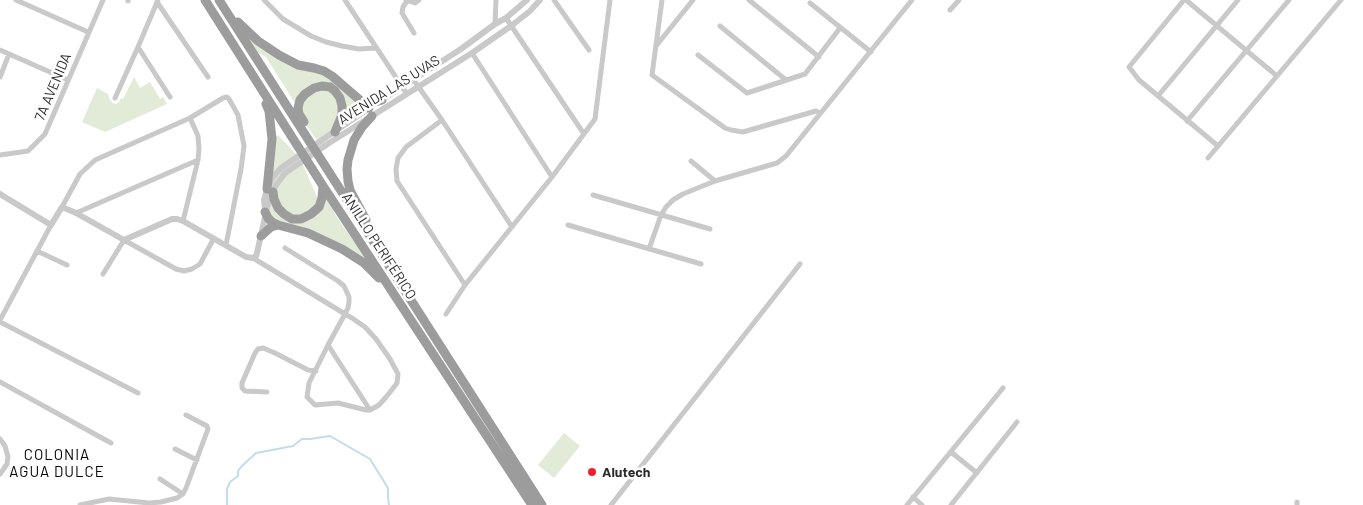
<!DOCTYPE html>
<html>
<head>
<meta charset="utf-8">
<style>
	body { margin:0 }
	canvas { display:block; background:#fff }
</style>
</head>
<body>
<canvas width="1363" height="505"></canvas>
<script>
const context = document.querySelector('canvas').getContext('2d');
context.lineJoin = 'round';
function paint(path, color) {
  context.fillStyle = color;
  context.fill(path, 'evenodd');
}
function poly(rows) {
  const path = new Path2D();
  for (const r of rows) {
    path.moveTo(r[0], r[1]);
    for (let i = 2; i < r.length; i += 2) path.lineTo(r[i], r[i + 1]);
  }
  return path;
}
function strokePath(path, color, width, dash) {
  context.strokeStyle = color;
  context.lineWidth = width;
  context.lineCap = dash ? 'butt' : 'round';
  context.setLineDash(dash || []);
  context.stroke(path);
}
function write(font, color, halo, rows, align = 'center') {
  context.font = font + ' Barlow,sans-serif';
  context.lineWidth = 5;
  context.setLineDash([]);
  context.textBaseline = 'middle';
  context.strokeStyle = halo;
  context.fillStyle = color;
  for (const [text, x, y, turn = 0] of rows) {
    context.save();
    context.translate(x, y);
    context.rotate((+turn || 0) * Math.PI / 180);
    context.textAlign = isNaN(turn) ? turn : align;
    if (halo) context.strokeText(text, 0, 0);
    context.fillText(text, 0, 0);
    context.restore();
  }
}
paint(poly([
	[250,33,269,49,314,68,369,108,319,143,306,125,298,108,266,57,251,49,244,37],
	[134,77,140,88,150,82,160,99,163,97,167,104,105,132,82,122,97,88,108,94,110,100,113,103,116,104,119,102,121,98,123,99],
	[272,134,279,136,296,154,303,165,317,197,322,198,330,195,334,213,354,242,364,249,371,258,364,263,268,218],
	[564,433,580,446,554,478,538,465]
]), '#e2ebd7');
strokePath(poly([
	[227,505,227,489,230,482,238,476,238,471,241,467,256,453,293,446,302,439,310,439,330,436,370,459,388,488,388,498,389,505]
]), '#c1dced', 2);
strokePath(poly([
	[16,0,88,32],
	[264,0,283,19,311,36,326,42,342,46,359,49,376,48],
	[345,0,407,94],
	[406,0,415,3,419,0],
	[554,0,589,50],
	[662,0,652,75,725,128,731,130,743,132,816,111,820,113],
	[749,0,819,57],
	[1184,0,1129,67,1139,80,1218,146],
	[1186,0,1277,76],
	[128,1,128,0],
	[407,1,403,7,402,13,414,33],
	[157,2,208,77],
	[810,3,871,52],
	[950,10,959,0],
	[506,18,584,134],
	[495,24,496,0],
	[720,26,786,80],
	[656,46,693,0],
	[138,47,170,97],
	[0,50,68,80],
	[472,53,552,177],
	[698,55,747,93,805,74,840,28],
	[0,77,9,54],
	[413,79,442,120,512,227],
	[1158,96,1238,0],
	[115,98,138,47,158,0],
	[442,120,406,147,398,158,396,169,397,181,465,285],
	[1187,121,1289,0],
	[0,155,28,151,45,134,103,0],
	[1208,158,1341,0],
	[691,161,715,181],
	[593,195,710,229],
	[62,207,80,174,95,160,190,118,223,98,227,97,229,99,238,115,244,146,241,169,226,245],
	[76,213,198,160],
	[183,221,198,160,199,149,198,136,190,118],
	[568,225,701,264],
	[649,249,661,215,666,207,673,200,683,194,715,181,777,163,786,156,912,0],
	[37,251,67,265],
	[253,258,345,314,352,318,365,327,376,339,390,359,398,374,397,383,387,396,379,405,370,410,366,410,338,403,315,405,307,397,309,383,328,345,345,314,348,308,349,302,349,297,344,286,338,281,285,248],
	[103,274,124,240,176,269,184,271,192,269,200,264,214,238],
	[446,314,465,285,552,177,595,119,610,0],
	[0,320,51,225],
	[0,322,138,393],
	[328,345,370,410],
	[0,382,111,443],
	[267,392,245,391,242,388,242,383,255,353,258,349,263,348,275,353,308,370,316,371],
	[0,439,5,446,8,457,7,464,0,474],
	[175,449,197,460],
	[951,452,977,473],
	[160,479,183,494],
	[913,497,922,505],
	[80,505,109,499,149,503,161,502,177,498,183,494,186,488,208,429,207,426,186,415],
	[611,505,800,264],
	[907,505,1003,388],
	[951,505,1017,422],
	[1297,505,1297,502]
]), '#c9c9c9', 5);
strokePath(poly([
	[380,101,461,49,495,24,506,18,527,0],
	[0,194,51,225,62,207,76,213,124,240,172,219,177,219,183,221,246,257,253,258,256,256,257,253,269,199,276,185,285,173,329,143,472,53,511,26,530,11,540,0],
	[265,209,264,200,267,189,273,177,281,168,372,106]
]), '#c9c9c9', 6);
strokePath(poly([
	[205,0,323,186,532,505],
	[219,0,542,505],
	[238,22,258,41,279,55,298,65,314,68,324,71,332,76,369,108],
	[360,101,372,103,382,100],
	[266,104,269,111,272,139,267,189],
	[304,122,299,114,298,108,300,100,305,94,314,88,322,86,330,87,335,91,340,98,342,106,342,115,335,132],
	[273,192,274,199,278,208,284,214,292,219,301,219,311,214,319,207,322,198,323,186],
	[265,212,268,218,272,222,278,225,308,233,342,249,364,263,379,278],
	[366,220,350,190,348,181,347,169,348,160,354,140,362,127,372,116],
	[261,236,271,227,278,225]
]), '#9c9c9c', 9);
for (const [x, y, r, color] of [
	[592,472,5,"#f31d2d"]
]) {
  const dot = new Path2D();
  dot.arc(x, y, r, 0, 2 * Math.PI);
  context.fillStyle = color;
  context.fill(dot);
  strokePath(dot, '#fff', 2);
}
write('14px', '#2c2c2c', '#fff', [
	["7A AVENIDA",53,87,-67],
	["AVENIDA LAS UVAS",389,90,-32],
	["ANILLO PERIFÉRICO",379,246,57]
]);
write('bold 14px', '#2c2c2c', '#fff', [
	["Alutech",602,472]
], 'left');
context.letterSpacing = '1px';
write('15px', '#000', '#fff', [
	["COLONIA",57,455],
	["AGUA DULCE",57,472]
]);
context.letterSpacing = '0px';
</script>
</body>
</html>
